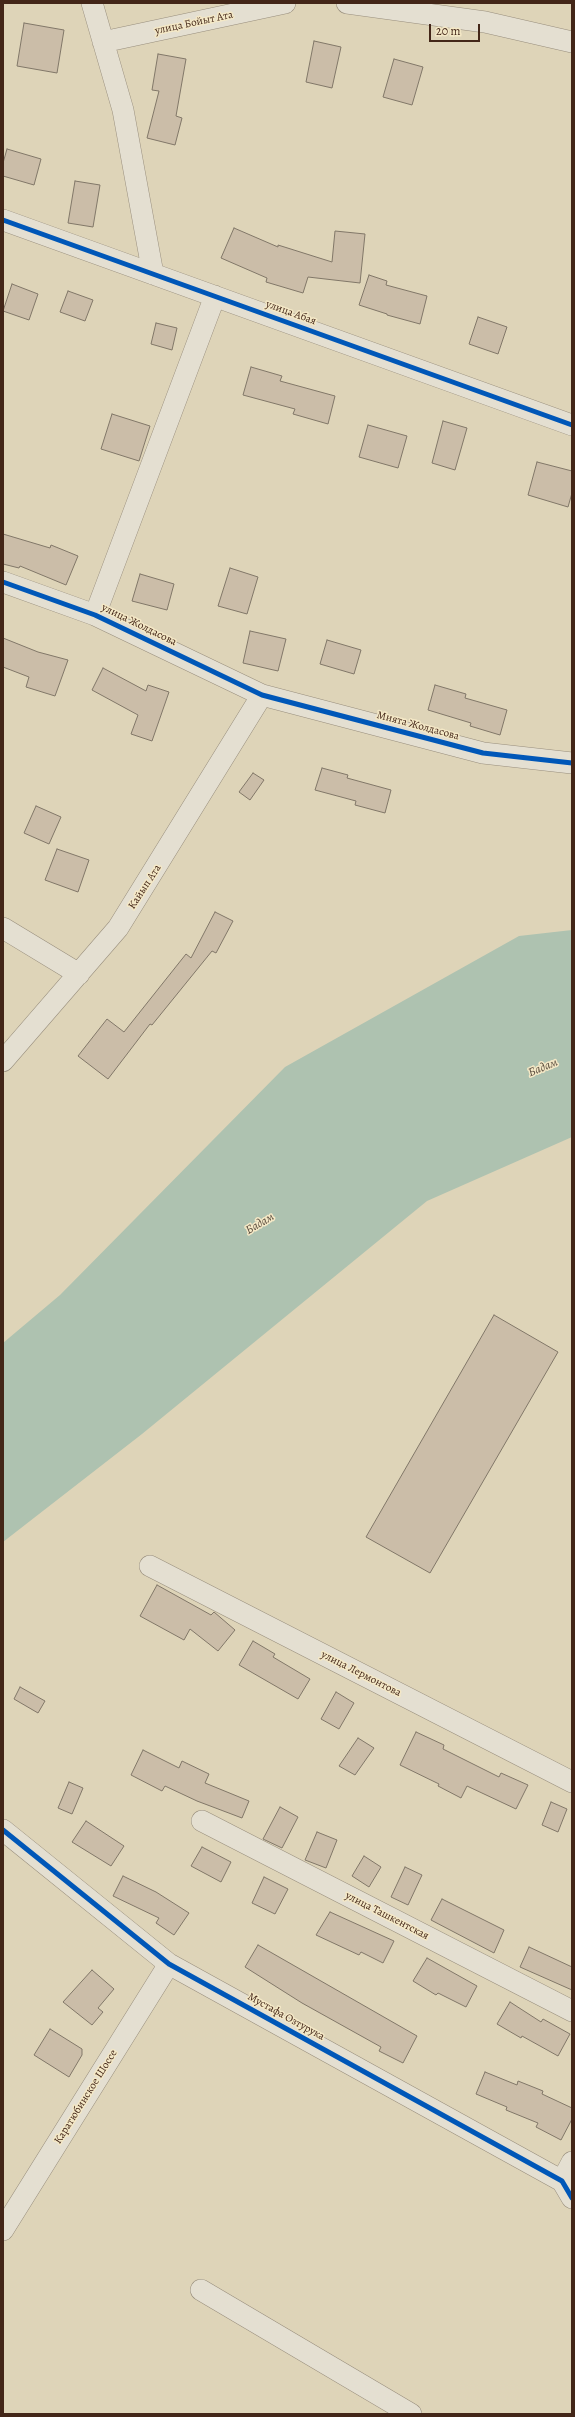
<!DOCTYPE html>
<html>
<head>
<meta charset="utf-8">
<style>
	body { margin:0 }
	#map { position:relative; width:575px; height:2417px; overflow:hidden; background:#ded4b8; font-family:Alegreya,serif }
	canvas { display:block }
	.frame { position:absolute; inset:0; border:4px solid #432618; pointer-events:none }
	.scale { position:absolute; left:429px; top:24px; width:51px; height:18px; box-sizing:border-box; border:2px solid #432618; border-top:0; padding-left:5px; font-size:12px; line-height:14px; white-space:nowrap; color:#432618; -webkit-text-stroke:3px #f4e8c6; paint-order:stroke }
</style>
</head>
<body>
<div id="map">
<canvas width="575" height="2417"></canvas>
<div class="frame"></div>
<div class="scale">20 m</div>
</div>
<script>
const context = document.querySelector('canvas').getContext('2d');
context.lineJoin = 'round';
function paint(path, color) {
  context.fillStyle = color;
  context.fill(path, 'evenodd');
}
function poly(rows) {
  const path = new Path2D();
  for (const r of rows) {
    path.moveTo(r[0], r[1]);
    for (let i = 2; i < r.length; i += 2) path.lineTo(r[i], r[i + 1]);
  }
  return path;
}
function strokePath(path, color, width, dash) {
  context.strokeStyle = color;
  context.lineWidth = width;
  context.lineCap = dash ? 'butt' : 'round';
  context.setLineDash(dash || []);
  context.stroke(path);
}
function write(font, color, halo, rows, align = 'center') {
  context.font = font + ' Alegreya,serif';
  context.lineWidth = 3;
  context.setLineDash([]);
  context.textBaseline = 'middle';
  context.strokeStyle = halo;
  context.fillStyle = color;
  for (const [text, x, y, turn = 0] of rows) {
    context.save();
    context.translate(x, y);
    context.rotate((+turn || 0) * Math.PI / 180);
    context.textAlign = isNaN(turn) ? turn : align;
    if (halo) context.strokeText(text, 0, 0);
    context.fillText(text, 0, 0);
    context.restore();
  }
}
paint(poly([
	[572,930,572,1137,427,1201,142,1434,3,1542,3,1343,60,1295,285,1067,519,936]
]), '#aec2b0');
const building = poly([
	[24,23,64,30,57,73,17,66,24,23],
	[314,41,341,47,332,88,306,82,314,41],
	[158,54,186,59,176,116,182,118,175,145,147,138,159,91,152,90,158,54],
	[394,59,423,67,412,105,383,97,394,59],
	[7,149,41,159,34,185,3,176,3,163,7,149],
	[75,181,100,185,93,227,68,223,75,181],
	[234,228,278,247,278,245,332,262,335,231,365,234,360,283,308,277,303,293,266,282,267,278,221,258,234,228],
	[369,275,387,281,386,285,427,296,420,324,387,315,387,314,359,305,369,275],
	[12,284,38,294,29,320,3,311,12,284],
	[68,291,93,300,85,321,60,312,68,291],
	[478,317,507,327,498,354,469,344,478,317],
	[156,323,177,328,172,350,151,344,156,323],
	[251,367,282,376,280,381,335,396,328,424,293,414,295,409,243,395,251,367],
	[112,414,150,426,139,461,101,449,112,414],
	[443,421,467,428,455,470,432,463,443,421],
	[368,425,407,436,398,468,359,457,368,425],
	[537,462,572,471,572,493,568,507,528,495,537,462],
	[3,534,50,548,51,545,78,556,66,585,20,566,19,568,3,564,3,534],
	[230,568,258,577,247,614,218,606,230,568],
	[140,574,174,584,167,610,132,601,140,574],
	[250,631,286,639,278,671,243,663,250,631],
	[3,638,38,652,68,660,55,696,26,687,29,677,3,667,3,638],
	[327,640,361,650,354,674,320,664,327,640],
	[103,668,146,691,148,685,169,692,152,741,131,734,138,715,92,690,103,668],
	[435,685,466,694,465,698,507,710,500,735,470,726,471,723,428,710,435,685],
	[322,768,348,775,347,778,391,790,385,813,355,805,356,801,315,790,322,768],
	[253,773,264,780,250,800,239,792,253,773],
	[36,806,61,817,49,844,24,833,36,806],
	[57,849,89,860,78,892,45,880,57,849],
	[215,912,233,921,216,953,212,951,152,1025,150,1024,108,1079,78,1056,107,1019,124,1032,186,954,191,958,215,912],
	[494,1315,558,1352,430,1573,366,1537,494,1315],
	[157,1585,211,1615,214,1612,235,1630,218,1651,190,1629,184,1640,140,1616,157,1585],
	[253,1641,275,1654,273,1657,310,1679,298,1699,239,1665,253,1641],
	[20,1687,45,1701,38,1713,14,1699,20,1687],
	[336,1692,354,1703,339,1729,321,1719,336,1692],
	[416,1732,444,1745,443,1749,499,1777,501,1773,528,1785,516,1809,467,1786,461,1798,438,1786,439,1784,400,1765,416,1732],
	[358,1738,374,1748,355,1775,339,1766,358,1738],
	[143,1750,179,1768,182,1761,209,1774,205,1783,249,1801,242,1818,197,1801,165,1786,162,1791,131,1775,143,1750],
	[69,1782,83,1788,72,1814,58,1808,69,1782],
	[551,1802,567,1809,558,1832,542,1825,551,1802],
	[280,1807,298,1817,282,1848,263,1839,280,1807],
	[86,1821,124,1846,111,1866,72,1842,86,1821],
	[317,1832,337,1840,326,1868,305,1860,317,1832],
	[202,1847,231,1862,221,1882,191,1866,202,1847],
	[364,1856,381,1867,369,1887,352,1876,364,1856],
	[405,1867,422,1875,408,1905,391,1897,405,1867],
	[123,1876,156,1892,189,1913,174,1935,156,1923,159,1918,113,1896,123,1876],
	[264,1877,288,1889,275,1914,252,1903,264,1877],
	[442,1899,504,1930,494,1953,431,1920,442,1899],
	[330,1912,394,1941,383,1963,361,1952,359,1955,316,1935,330,1912],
	[258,1945,417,2036,403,2063,379,2051,381,2047,302,2003,245,1967,258,1945],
	[529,1947,572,1967,572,1990,520,1967,529,1947],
	[427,1958,477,1986,466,2007,438,1993,436,1995,413,1981,427,1958],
	[92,1970,114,1989,98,2008,103,2012,92,2025,63,2002,92,1970],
	[510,2002,541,2022,543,2019,570,2034,558,2056,522,2036,521,2038,497,2024,510,2002],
	[50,2029,82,2049,82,2055,69,2077,34,2055,50,2029],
	[485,2072,517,2085,518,2081,543,2091,542,2094,572,2108,572,2119,561,2140,536,2127,538,2123,506,2110,507,2107,476,2094,485,2072]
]);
paint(building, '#cbbda8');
strokePath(building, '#817768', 1);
const minor = poly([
	[92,3,123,110,153,274],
	[347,3,485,22,572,42],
	[103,42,285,3],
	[3,220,572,425],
	[3,582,95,615,262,695,483,753,572,763],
	[95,615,215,296],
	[3,928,79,974],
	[3,1061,118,928,262,695],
	[150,1566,572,1782],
	[202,1821,572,2011],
	[3,1830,169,1964,562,2181,572,2198],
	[562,2181,572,2162],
	[3,2230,169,1964],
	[201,2290,411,2414]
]);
strokePath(minor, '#988e7d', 22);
strokePath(minor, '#e4dfd1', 21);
strokePath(poly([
	[3,220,572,425],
	[3,582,95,615,262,695,483,753,572,763],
	[3,1830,169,1964,562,2181,572,2198]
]), '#0057b8', 5);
write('11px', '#432618', '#f4e8c6', [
	["улица Бойыт Ата",194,23,-12],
	["улица Абая",291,313,20],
	["улица Жолдасова",139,625,26],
	["Мията Жолдасова",418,726,15],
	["Кайып Ата",145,887,-57],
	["улица Лермонтова",361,1674,27],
	["улица Ташкентская",387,1916,27],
	["Мустафа Озтурука",286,2017,29],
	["Каратюбинское Шоссе",86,2097,-58]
]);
write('italic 12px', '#594b3d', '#f4e8c6', [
	["Бадам",543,1068,-22],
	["Бадам",260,1224,-30]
]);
</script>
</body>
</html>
